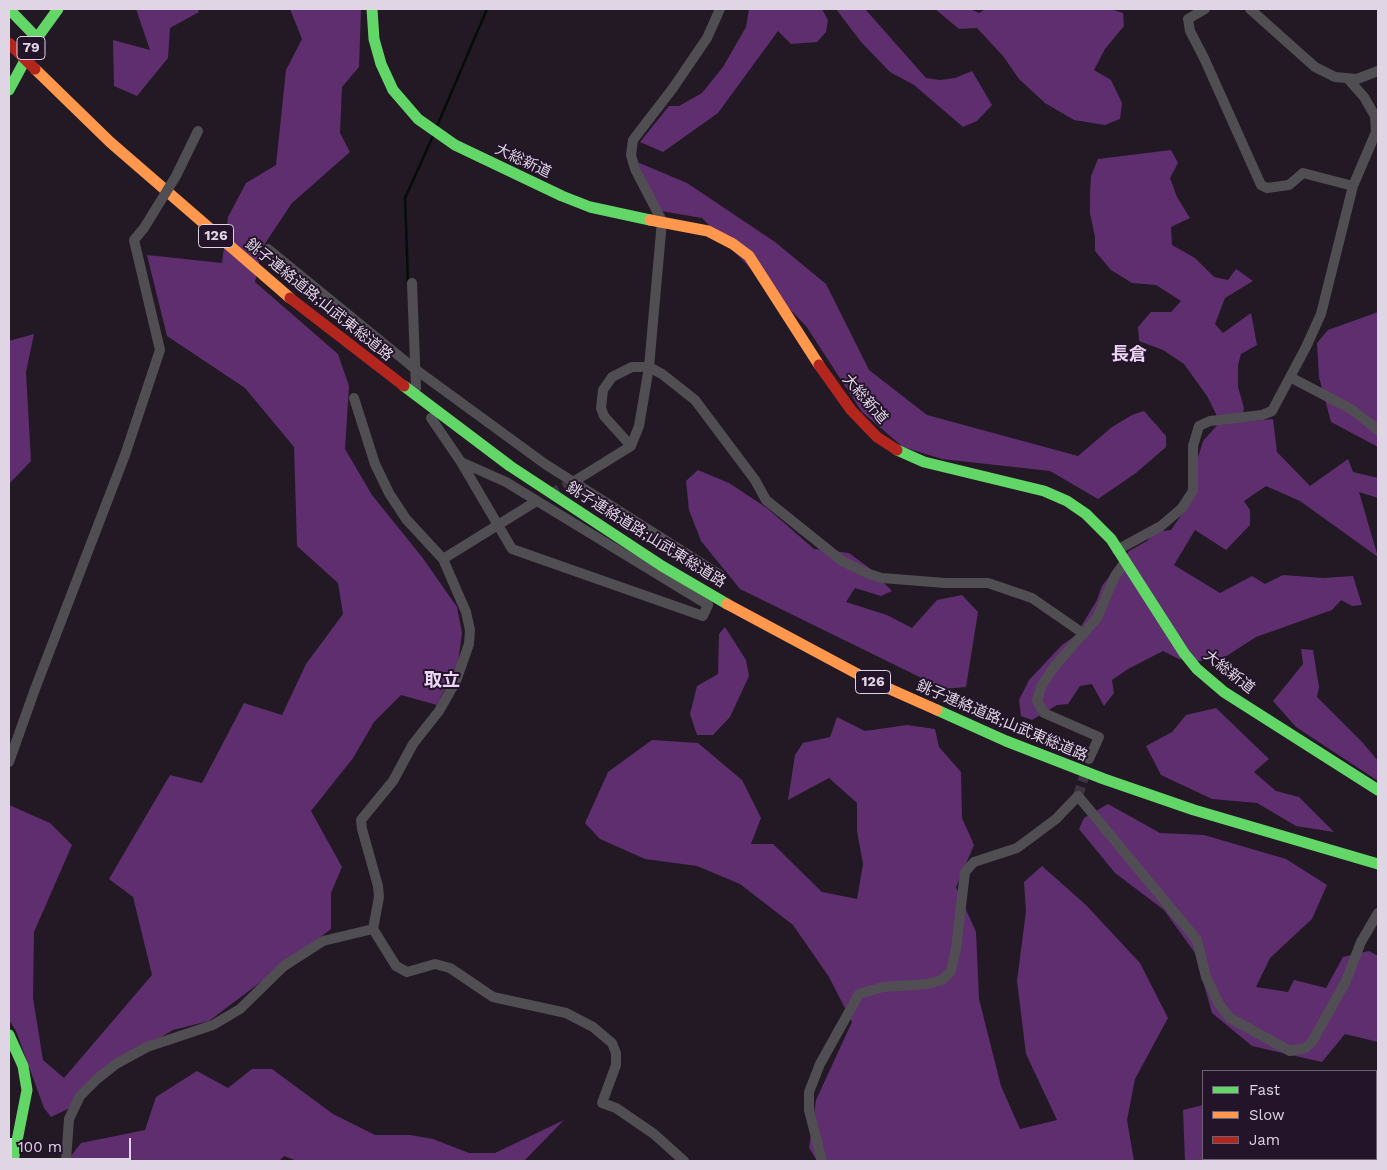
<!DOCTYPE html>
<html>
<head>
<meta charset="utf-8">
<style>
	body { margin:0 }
	#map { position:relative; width:1387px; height:1170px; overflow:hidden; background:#221925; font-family:"Work Sans",sans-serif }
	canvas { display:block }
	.frame { position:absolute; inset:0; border:10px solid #dfd5e4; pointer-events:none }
	.legend { position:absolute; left:1202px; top:1070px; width:175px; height:90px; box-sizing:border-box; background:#24142a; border:1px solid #6f6174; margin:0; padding:6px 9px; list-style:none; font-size:15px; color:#dfd5e4 }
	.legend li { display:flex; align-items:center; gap:10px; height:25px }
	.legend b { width:25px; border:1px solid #6f6174 }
	.scale { position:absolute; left:10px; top:1138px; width:121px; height:22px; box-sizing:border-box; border:2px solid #dfd5e4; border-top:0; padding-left:6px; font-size:15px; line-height:18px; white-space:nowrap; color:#dfd5e4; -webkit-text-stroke:4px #24142a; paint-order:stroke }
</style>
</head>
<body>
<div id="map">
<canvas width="1387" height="1170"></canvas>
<div class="frame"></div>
<ul class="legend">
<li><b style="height:6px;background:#63d668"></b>Fast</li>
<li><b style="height:6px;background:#ff974d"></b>Slow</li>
<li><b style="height:6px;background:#b3261e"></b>Jam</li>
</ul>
<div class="scale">100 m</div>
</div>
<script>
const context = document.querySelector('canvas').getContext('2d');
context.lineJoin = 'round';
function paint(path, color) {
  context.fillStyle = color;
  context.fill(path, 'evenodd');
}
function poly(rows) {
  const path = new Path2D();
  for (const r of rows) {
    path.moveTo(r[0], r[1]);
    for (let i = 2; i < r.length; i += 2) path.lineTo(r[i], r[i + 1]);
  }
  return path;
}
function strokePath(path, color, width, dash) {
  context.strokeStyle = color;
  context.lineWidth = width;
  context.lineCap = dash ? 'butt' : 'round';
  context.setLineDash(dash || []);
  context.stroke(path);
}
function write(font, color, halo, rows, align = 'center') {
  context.font = font + ' "Work Sans","Noto Sans JP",sans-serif';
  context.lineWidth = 4;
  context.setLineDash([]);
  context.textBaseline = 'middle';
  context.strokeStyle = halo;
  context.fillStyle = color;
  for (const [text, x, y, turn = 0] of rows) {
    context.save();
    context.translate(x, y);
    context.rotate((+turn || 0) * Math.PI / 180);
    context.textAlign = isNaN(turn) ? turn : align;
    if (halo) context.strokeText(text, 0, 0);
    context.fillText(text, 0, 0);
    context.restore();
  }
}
paint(poly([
	[136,9,198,9,199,12,170,28,168,58,137,96,114,86,113,40,150,50],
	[290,9,361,9,359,67,342,87,340,133,350,152,292,203,262,248,255,282,338,354,349,386,345,449,372,495,422,557,457,607,462,633,458,663,437,705,401,695,374,722,353,758,311,811,342,867,331,893,331,929,209,1021,173,1030,116,1064,74,1106,51,1117,44,1108,16,1031,9,1020,9,805,50,823,72,845,34,932,33,998,43,1060,64,1078,152,975,133,897,109,879,170,775,202,783,244,703,282,715,306,664,343,614,338,583,297,546,294,447,245,388,167,336,147,255,222,263,228,217,246,183,276,165,286,70,302,39],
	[749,9,822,9,828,20,826,32,817,42,791,44,778,31,718,113,663,152,640,142,669,106,679,106,702,93,723,67,746,27],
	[836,9,865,9,926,78,940,80,955,78,972,71,992,105,977,121,963,127,914,85,890,72,861,42],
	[935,9,970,9,979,13,986,9,1110,9,1123,13,1124,26,1105,49,1094,70,1111,80,1122,103,1120,119,1105,125,1074,120,1045,103,1019,79,1003,56,977,28,959,29],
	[1171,150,1178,163,1170,178,1177,197,1190,218,1171,227,1172,245,1195,258,1214,277,1228,280,1236,269,1253,281,1225,298,1215,324,1223,333,1251,313,1257,345,1241,354,1238,365,1238,387,1244,408,1242,422,1273,419,1277,452,1310,486,1348,459,1353,472,1378,478,1378,498,1359,492,1378,557,1300,501,1266,486,1244,501,1250,510,1250,525,1226,550,1195,530,1174,565,1220,593,1252,576,1265,584,1283,575,1323,578,1353,576,1362,605,1352,606,1341,600,1332,610,1256,637,1225,657,1201,661,1179,659,1163,651,1128,669,1112,680,1114,693,1104,706,1092,684,1080,686,1068,704,1057,705,1032,720,1021,716,1019,700,1029,680,1062,645,1076,635,1097,600,1102,586,1129,551,1147,541,1155,532,1171,530,1197,492,1197,461,1203,441,1220,422,1207,396,1184,364,1163,350,1139,341,1138,327,1151,312,1171,312,1181,301,1156,285,1132,283,1111,270,1095,251,1095,237,1090,213,1090,194,1091,176,1098,159],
	[637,162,687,183,775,242,826,284,869,370,927,415,1078,456,1112,427,1132,415,1144,411,1166,436,1166,447,1136,473,1098,499,1050,471,942,459,903,447,862,412,806,326,702,218,661,211],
	[1378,312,1378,447,1331,422,1319,377,1317,343,1328,330],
	[34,334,26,372,31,461,9,484,9,341],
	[698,470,729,483,767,508,814,549,849,553,868,567,892,591,881,596,855,588,846,602,887,615,912,628,937,600,962,595,978,612,966,687,944,689,740,589,701,541,689,510,686,481],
	[725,627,746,660,749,676,730,717,713,735,697,735,690,714,697,686,718,674,719,634],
	[1301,649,1313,650,1319,687,1317,697,1363,743,1378,761,1378,781,1296,727,1273,701,1303,664],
	[1216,708,1269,759,1254,772,1276,791,1299,797,1334,832,1296,826,1257,803,1212,799,1161,775,1146,746,1172,732,1186,715],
	[837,717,865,731,907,725,935,729,939,747,961,772,962,818,974,845,956,887,976,932,979,999,1001,1086,1020,1129,1057,1120,1026,1054,1017,981,1026,911,1024,882,1042,866,1086,905,1140,963,1168,1018,1135,1079,1127,1120,1134,1161,817,1161,809,1148,816,1100,852,1022,829,977,793,925,740,884,697,866,645,859,600,839,585,823,608,772,652,740,698,743,742,780,761,818,751,844,773,844,822,892,857,899,863,864,857,831,857,803,829,778,788,800,795,755,803,743,830,737],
	[1108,804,1160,833,1204,835,1286,859,1327,885,1312,919,1270,958,1256,987,1288,992,1294,980,1326,988,1343,957,1369,951,1378,956,1378,1042,1345,1034,1322,1062,1252,1046,1212,1013,1195,953,1164,910,1115,873,1079,829,1084,818],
	[252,1069,272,1069,333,1114,375,1135,410,1135,433,1139,469,1153,495,1153,564,1120,524,1161,297,1161,284,1156,279,1161,67,1161,81,1143,145,1130,156,1097,197,1071,228,1088],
	[1203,1105,1203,1159,1317,1159,1319,1161,1185,1161,1183,1110]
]), '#5e2e6f');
strokePath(poly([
	[437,126,487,9],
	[408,282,405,198,433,136]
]), '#040d0a', 2.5);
strokePath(poly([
	[550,494,573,482],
	[1078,796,1087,767]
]), '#3e3542', 10, [10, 5]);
strokePath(poly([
	[1205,9,1188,19,1190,31,1204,58,1261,185,1267,188,1289,185,1303,173,1353,186],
	[1250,9,1315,67,1335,77,1357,79,1378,71],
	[268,249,415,369,545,464,720,575],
	[412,283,416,388],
	[1290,377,1351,409,1378,430],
	[354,398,375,464,389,493,406,519,443,559,466,612,470,630,469,644,456,681,439,711,413,744,393,781,361,820,362,829,378,886,379,897,373,929,396,966,407,972,435,964,450,968,493,997,566,1013,593,1027,612,1043,616,1053,616,1065,602,1103,616,1108,654,1134,684,1161],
	[431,418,461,462,512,549,703,616,708,605,506,482,461,462],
	[631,446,604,416,601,408,603,390,612,377,632,367,649,367,662,374,695,400,755,480,766,500,842,561,869,574,882,578,945,583,988,583,1032,598,1084,634],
	[573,482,631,446,639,426,649,367,662,221,635,169,631,155,633,140,673,88,707,38,720,9],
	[1117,550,1161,526,1182,508,1193,491,1193,446,1199,426,1210,421,1262,415,1272,411,1306,347,1321,314,1353,186,1376,132,1375,116,1364,97,1349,80],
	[443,559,535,502],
	[1089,759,1099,737,1044,713,1037,701,1038,697,1042,685,1054,667,1097,618,1115,576,1125,562],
	[9,762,35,689,125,455,160,350,134,240,144,228],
	[66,1161,69,1119,80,1096,97,1079,116,1064,147,1047,213,1025,240,1009,284,966,323,941,373,929],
	[822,1161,809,1110,809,1092,820,1064,859,994,883,987,927,984,942,980,951,971,956,949,965,872,974,862,1017,848,1056,819,1078,796,1197,940,1206,977,1219,1004,1230,1018,1290,1051,1305,1048,1312,1042,1346,981,1361,942,1378,913]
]), '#514e53', 10);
strokePath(poly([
	[9,9,37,38],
	[372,9,374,39,381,64,393,90,418,119,455,145,562,196,590,207,650,220],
	[9,90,37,38,58,9],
	[404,386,510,466,662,566,727,604],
	[897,450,924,462,1044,491,1067,501,1086,514,1111,539,1184,653,1197,669,1224,692,1378,790],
	[937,710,1006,741,1104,779,1194,810,1378,864],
	[9,1035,23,1066,27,1090,13,1161]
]), '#63d668', 11);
strokePath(poly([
	[35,69,110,142,290,298],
	[650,220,708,231,733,244,749,256,819,365],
	[727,604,865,678,937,710]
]), '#ff974d', 11);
strokePath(poly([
	[290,298,404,386],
	[819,365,851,410,877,437,897,450]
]), '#b3261e', 11);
strokePath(poly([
	[144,228,176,176,198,131]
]), '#514e53', 10);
strokePath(poly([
	[9,43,35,69]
]), '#b3261e', 11);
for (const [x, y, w] of [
	[31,48,28],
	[216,236,35],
	[873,682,35]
]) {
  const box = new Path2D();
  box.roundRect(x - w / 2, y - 11.5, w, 23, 4);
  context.fillStyle = '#24142a';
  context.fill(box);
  strokePath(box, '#dfd5e4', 1);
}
write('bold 14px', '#dfd5e4', null, [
	["79",31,48],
	["126",216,236],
	["126",873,682]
]);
write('15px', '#dfd5e4', '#24142a', [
	["大総新道",523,161,25],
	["銚子連絡道路;山武東総道路",319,300,39],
	["大総新道",865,399,49],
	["銚子連絡道路;山武東総道路",646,535,32],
	["大総新道",1229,672,38],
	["銚子連絡道路;山武東総道路",1002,721,23]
]);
write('bold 18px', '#ebd5f3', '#24142a', [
	["長倉",1129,355],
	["取立",442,681]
]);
</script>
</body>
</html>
